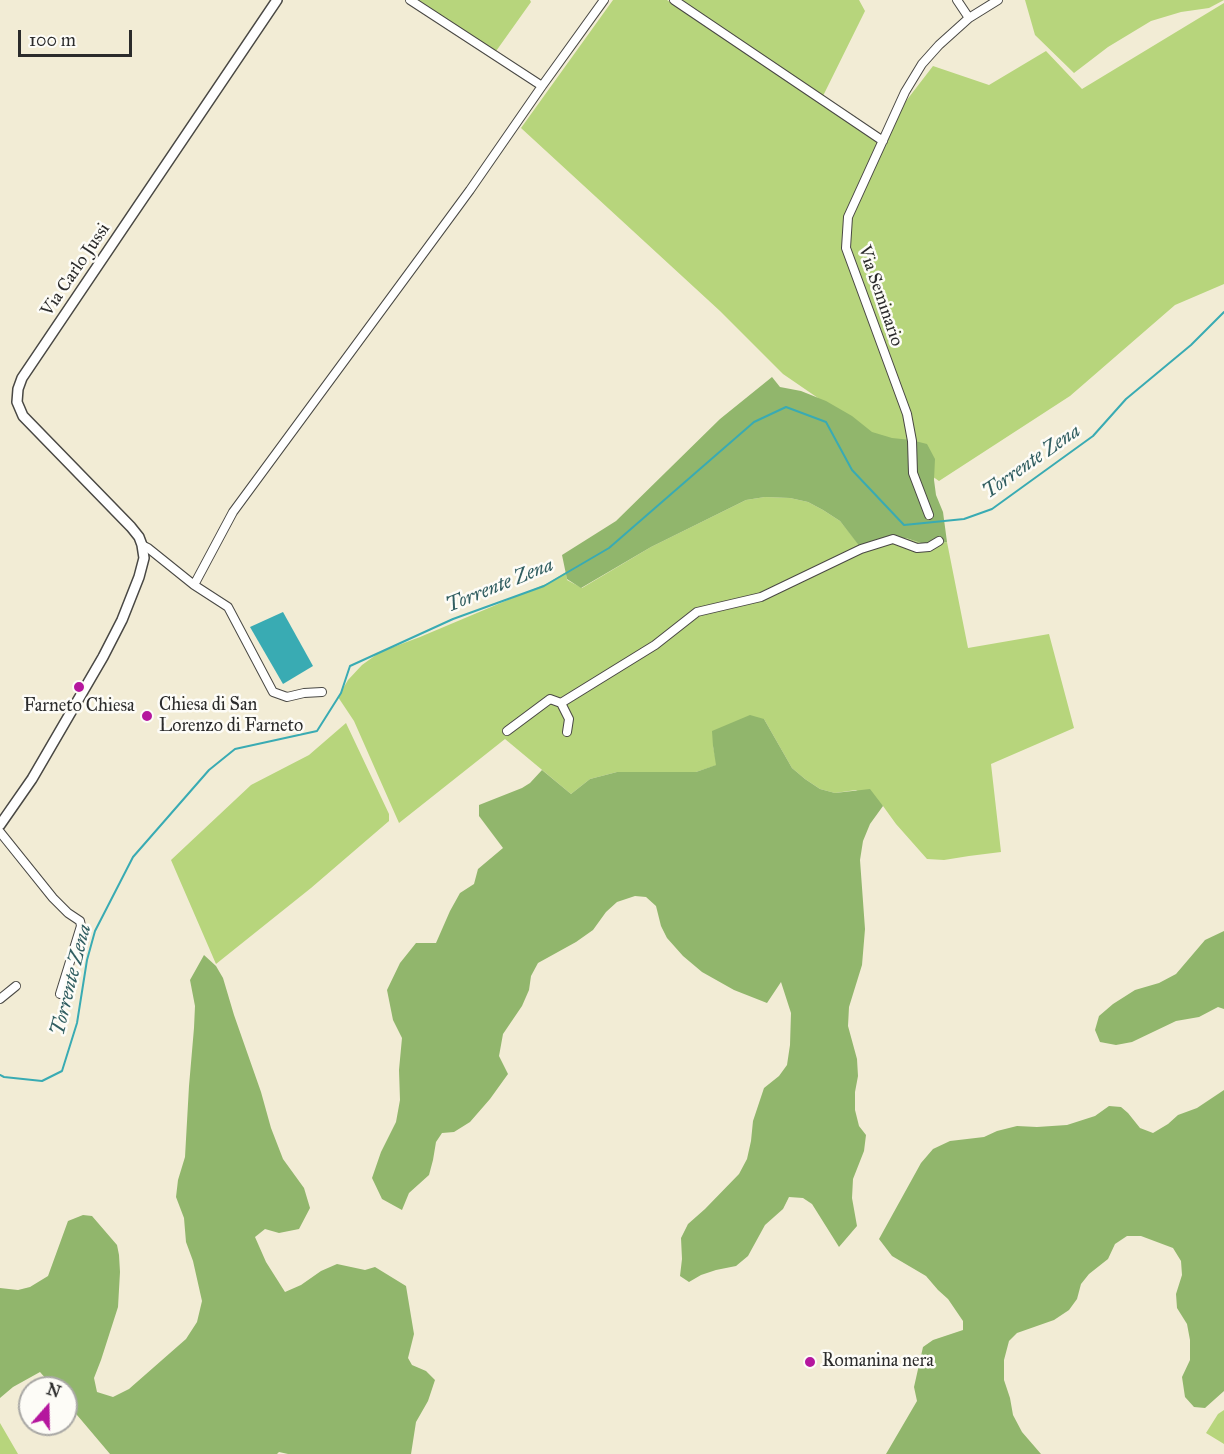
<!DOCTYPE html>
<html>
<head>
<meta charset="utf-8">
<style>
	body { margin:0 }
	#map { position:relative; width:1224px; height:1454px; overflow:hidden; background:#f2ecd5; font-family:"IM FELL Great Primer",serif }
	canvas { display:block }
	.north { position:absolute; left:18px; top:1376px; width:60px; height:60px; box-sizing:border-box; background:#fdfcf7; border:2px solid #a9a8a5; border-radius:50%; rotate:20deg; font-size:16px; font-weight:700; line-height:24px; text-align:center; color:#2b2b2b }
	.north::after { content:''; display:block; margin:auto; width:21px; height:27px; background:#b5179e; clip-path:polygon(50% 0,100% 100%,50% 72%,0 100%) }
	.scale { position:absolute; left:18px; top:30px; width:114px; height:27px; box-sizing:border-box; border:3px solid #2b2b2b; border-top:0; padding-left:8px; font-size:18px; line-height:21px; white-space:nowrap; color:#2b2b2b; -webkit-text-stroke:4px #fdfcf7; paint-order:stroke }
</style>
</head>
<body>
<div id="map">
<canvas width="1224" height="1454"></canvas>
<div class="north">N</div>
<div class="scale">100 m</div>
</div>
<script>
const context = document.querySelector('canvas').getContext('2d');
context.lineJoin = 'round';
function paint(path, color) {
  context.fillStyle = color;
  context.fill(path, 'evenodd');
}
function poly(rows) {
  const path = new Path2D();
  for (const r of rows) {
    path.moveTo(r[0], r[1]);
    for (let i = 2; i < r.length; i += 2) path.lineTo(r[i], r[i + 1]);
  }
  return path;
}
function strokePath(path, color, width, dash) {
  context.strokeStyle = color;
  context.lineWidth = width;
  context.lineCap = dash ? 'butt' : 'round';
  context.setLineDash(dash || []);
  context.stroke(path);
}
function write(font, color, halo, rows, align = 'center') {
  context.font = font + ' "IM FELL Great Primer",serif';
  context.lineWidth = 5;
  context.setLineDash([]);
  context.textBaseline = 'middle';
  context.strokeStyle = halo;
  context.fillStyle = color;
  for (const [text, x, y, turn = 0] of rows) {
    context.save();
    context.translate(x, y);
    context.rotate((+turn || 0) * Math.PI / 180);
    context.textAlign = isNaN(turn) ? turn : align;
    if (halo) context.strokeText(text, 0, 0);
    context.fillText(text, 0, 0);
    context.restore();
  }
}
paint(poly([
	[406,0,530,0,531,2,494,54,425,13],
	[613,0,667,0,750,56,674,0,859,0,865,11,820,102,876,140,933,66,989,85,1046,51,1082,89,1224,3,1224,284,1175,305,1070,396,939,481,783,374,720,311,521,128],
	[1025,0,1224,0,1209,8,1181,12,1151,21,1108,47,1074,73,1035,35],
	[765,497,790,498,808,502,823,510,840,521,865,552,906,538,927,545,947,542,968,648,1049,634,1074,728,991,764,1001,852,969,856,944,860,927,859,896,824,883,806,856,790,835,793,820,789,805,779,792,768,764,719,713,746,717,765,696,772,617,772,590,779,571,794,505,739,399,823,354,721,338,697,348,680,362,665,380,652,420,637,548,583,566,572,567,580,582,588,651,547,746,500],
	[346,723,389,814,389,821,311,888,216,964,171,860,251,785,309,755],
	[1224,1410,1224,1444,1206,1433,1218,1414],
	[0,1423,18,1454,0,1454]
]), '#b7d57c');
paint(poly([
	[772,377,780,387,801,391,826,401,852,416,872,432,892,438,911,440,927,444,935,459,934,480,936,495,943,512,947,542,927,545,906,538,864,552,840,521,823,510,808,502,790,498,765,497,746,500,651,547,581,588,567,579,562,555,616,521,720,419],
	[750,715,764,719,792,768,805,779,820,789,835,793,870,789,883,806,870,824,863,841,860,860,865,929,862,965,849,1007,848,1026,857,1059,858,1076,855,1092,855,1110,859,1126,866,1135,864,1151,853,1179,852,1198,857,1226,839,1247,812,1204,803,1198,789,1197,783,1209,765,1225,748,1256,736,1266,716,1270,701,1275,689,1282,680,1276,682,1259,681,1238,688,1224,705,1209,739,1174,747,1159,751,1141,753,1121,764,1088,779,1076,787,1065,790,1045,791,1013,781,982,767,1003,734,990,702,972,683,956,667,938,661,926,656,906,646,897,635,896,617,902,606,912,593,930,576,942,538,963,531,976,529,990,522,1006,503,1034,499,1056,508,1074,490,1099,470,1122,454,1132,442,1133,436,1142,433,1160,429,1175,409,1193,402,1210,382,1199,372,1178,381,1152,396,1122,400,1100,399,1070,402,1038,393,1020,387,990,400,963,416,943,436,943,450,911,460,893,474,884,478,869,503,848,479,816,479,805,522,788,530,783,542,770,571,794,590,779,617,772,696,772,716,765,713,746,712,731],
	[1224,931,1224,1009,1218,1007,1199,1017,1176,1021,1132,1042,1116,1045,1100,1042,1095,1030,1099,1016,1113,1004,1135,990,1159,983,1176,974,1205,940],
	[204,955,216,966,223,978,234,1015,261,1092,271,1128,283,1159,304,1188,310,1208,299,1229,279,1233,265,1229,255,1237,266,1262,285,1292,301,1285,321,1271,337,1264,365,1270,375,1267,406,1286,414,1334,408,1358,412,1365,426,1371,435,1380,428,1401,416,1422,411,1454,288,1454,279,1452,277,1454,110,1454,66,1402,66,1388,54,1388,40,1372,13,1387,0,1398,0,1288,18,1290,30,1287,48,1276,68,1221,83,1215,92,1216,117,1245,119,1255,120,1272,118,1307,101,1360,94,1378,97,1392,113,1397,129,1389,186,1339,197,1322,202,1301,193,1261,186,1242,184,1218,176,1197,178,1180,185,1157,189,1086,194,1028,195,1006,190,980],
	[1224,1090,1224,1391,1205,1408,1194,1407,1185,1397,1182,1377,1190,1360,1190,1340,1187,1324,1177,1308,1176,1294,1182,1275,1181,1261,1173,1248,1141,1236,1127,1236,1115,1244,1108,1259,1089,1274,1081,1284,1077,1299,1069,1310,1054,1320,1017,1333,1009,1341,1004,1360,1004,1380,1010,1398,1013,1415,1022,1432,1041,1454,886,1454,917,1401,914,1387,923,1347,933,1340,963,1330,963,1321,948,1299,938,1290,926,1276,892,1256,879,1239,921,1163,933,1149,950,1141,984,1137,997,1131,1017,1126,1037,1127,1067,1125,1095,1116,1109,1106,1121,1107,1128,1113,1140,1128,1153,1133,1168,1124,1178,1115,1197,1108]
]), '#91b66c');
paint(poly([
	[283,612,313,666,283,684,250,627]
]), '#39abb3');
strokePath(poly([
	[0,1075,4,1077,42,1081,62,1071,77,1023,87,960,95,931,133,857,209,770,235,749,317,731,341,693,350,666,453,619,544,586,609,548,754,422,786,407,826,422,852,470,904,525,964,519,992,509,1093,436,1126,399,1191,345,1224,312]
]), '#39abb3', 2);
const minor = poly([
	[410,0,542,86],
	[674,0,883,141],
	[957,0,969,18],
	[929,515,913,473,912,441,907,414,846,248,848,217,905,92,922,64,939,45,969,18,998,0],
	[142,545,148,548,194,585,228,607,273,692,287,697,304,693,322,692],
	[194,585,233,512,470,190,542,86,604,0],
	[561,703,569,719,567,732],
	[507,731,550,699,561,703,655,645,697,612,761,597,861,549,893,539,917,548,929,547,939,541],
	[0,832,53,898,68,913,80,921,81,926,60,994],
	[0,999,16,986]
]);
const tertiary = poly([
	[0,825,32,779,103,657,122,620,139,577,144,558,142,545,139,537,131,527,23,416,17,402,18,389,22,378,277,0]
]);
strokePath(minor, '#494844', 10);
strokePath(tertiary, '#494844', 12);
strokePath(minor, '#fff', 8);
strokePath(tertiary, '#fff', 9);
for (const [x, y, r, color] of [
	[79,687,6,"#b5179e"],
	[147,716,6,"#b5179e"],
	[810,1362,6,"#b5179e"]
]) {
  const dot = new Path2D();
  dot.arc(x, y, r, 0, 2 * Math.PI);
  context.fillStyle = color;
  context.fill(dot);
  strokePath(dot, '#fdfcf7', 2);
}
write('18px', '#2b2b2b', '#fdfcf7', [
	["Via Carlo Jussi",76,270,-56],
	["Via Seminario",880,296,71]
]);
write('18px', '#2b2b2b', '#fdfcf7', [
	["Chiesa di San",159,706],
	["Lorenzo di Farneto",159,727],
	["Farneto Chiesa",79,707,"center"],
	["Romanina nera",822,1362]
], 'left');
write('italic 20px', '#315e61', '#fdfcf7', [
	["Torrente Zena",1032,462,-35],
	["Torrente Zena",500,586,-22],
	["Torrente Zena",72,980,-76]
]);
</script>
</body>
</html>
